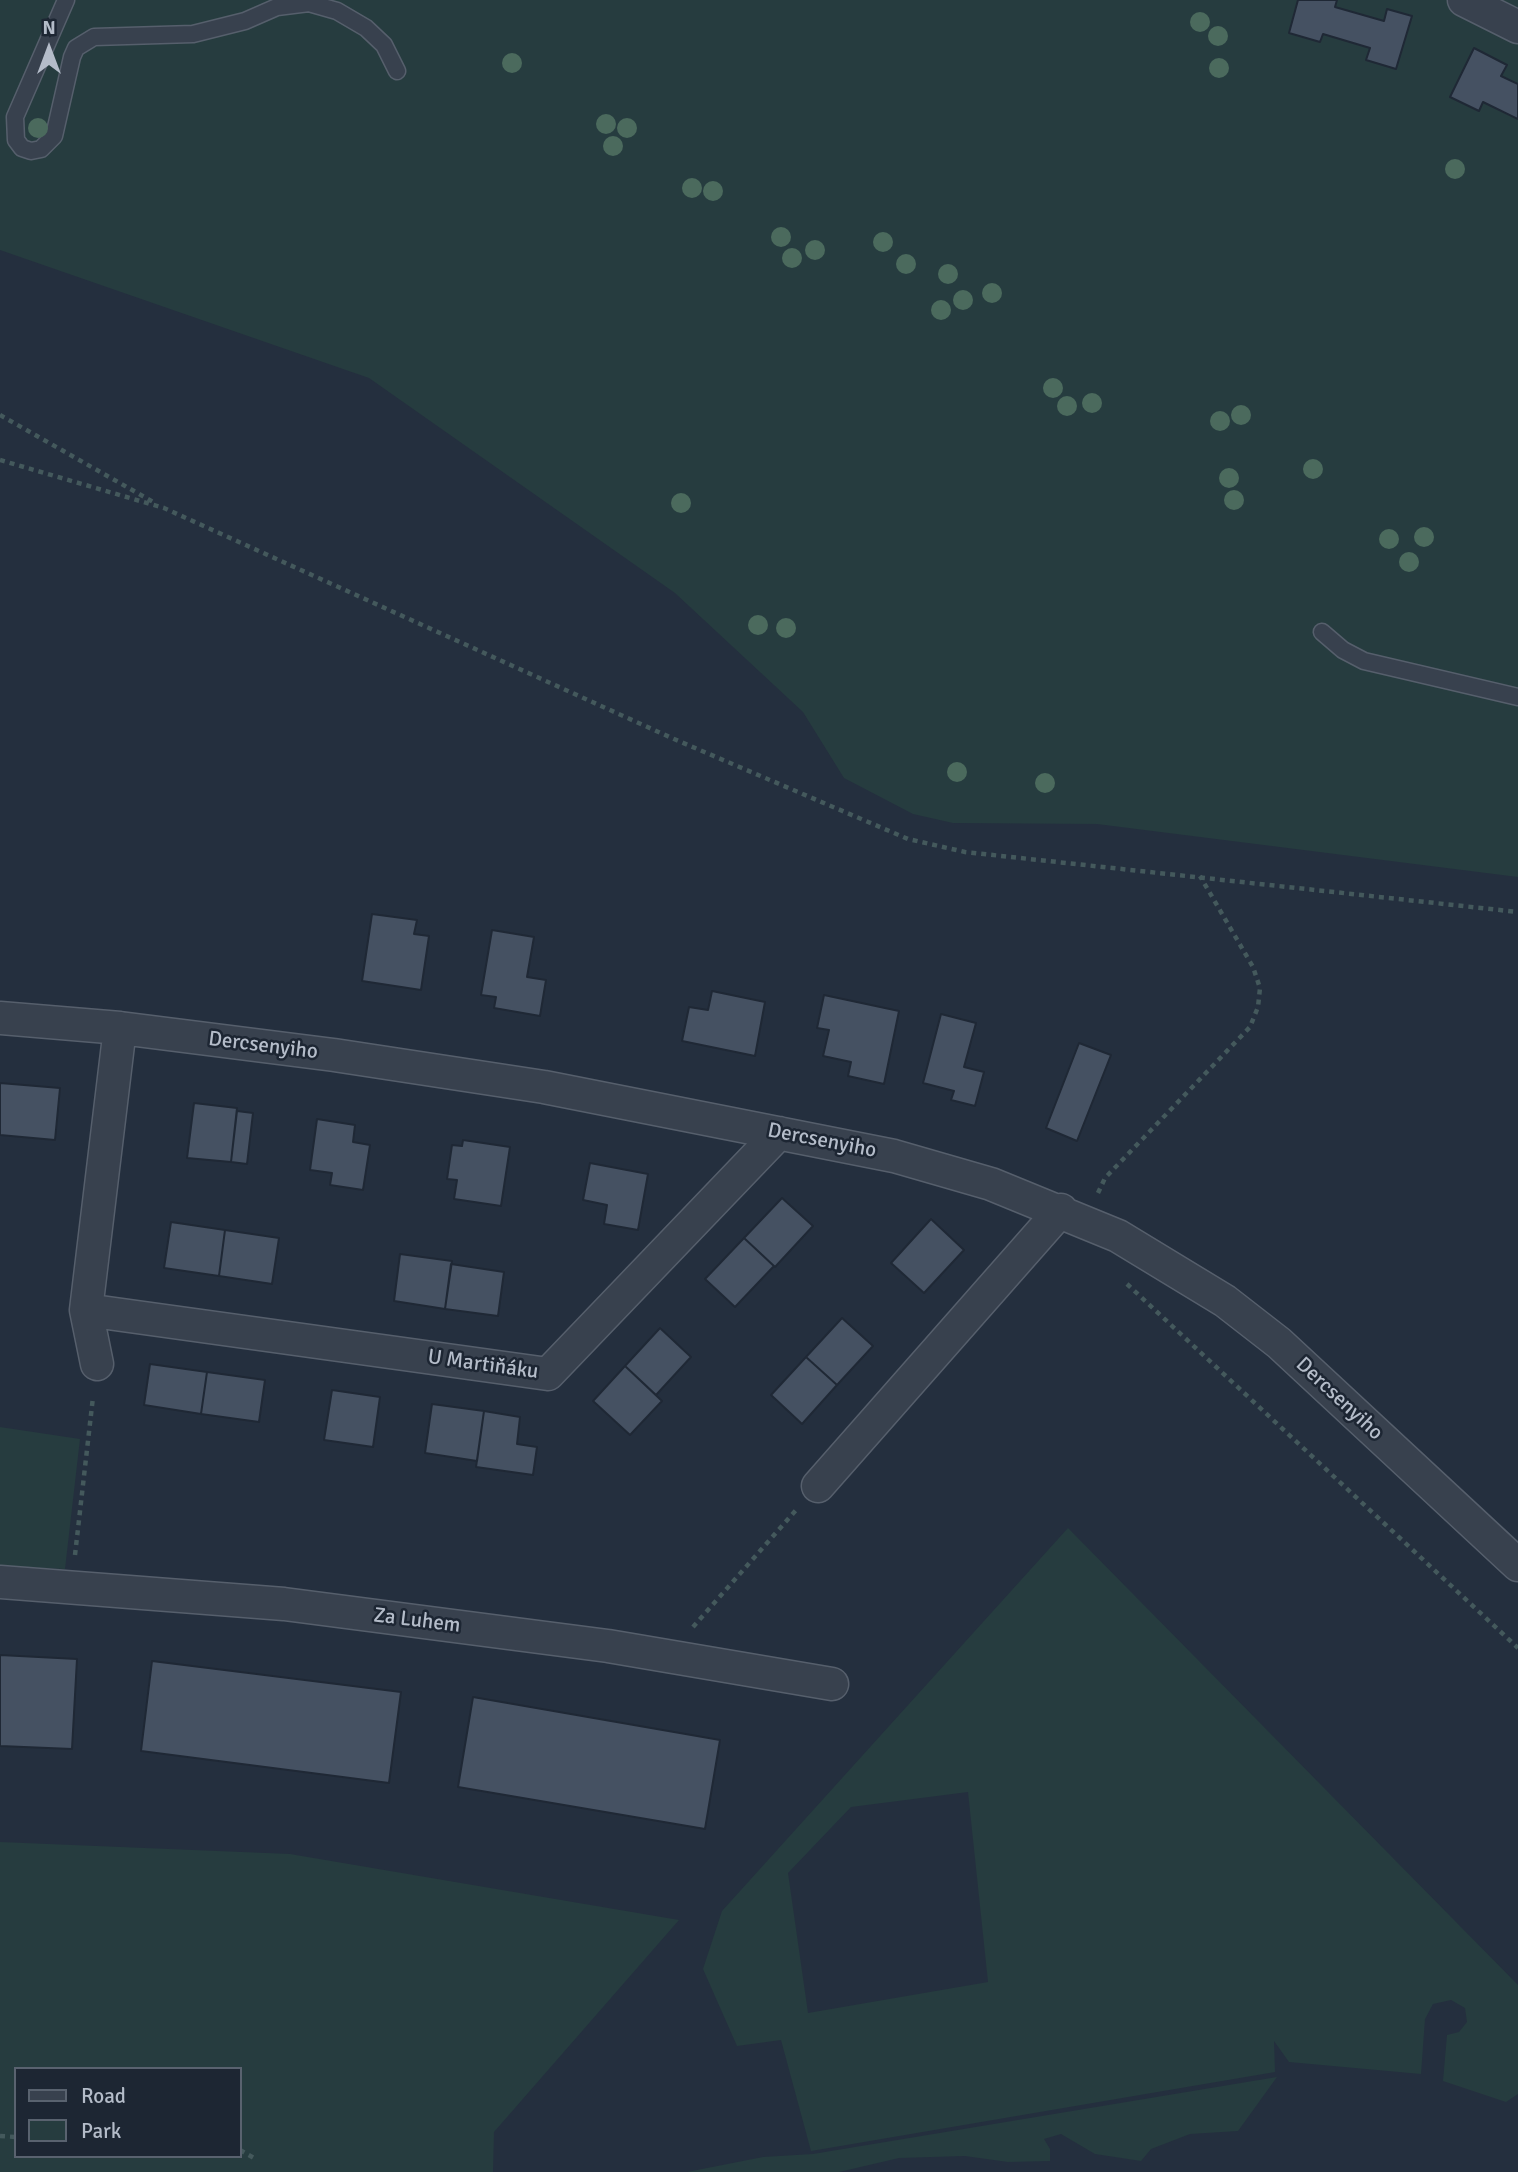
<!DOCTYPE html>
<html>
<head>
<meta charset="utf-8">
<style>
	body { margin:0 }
	#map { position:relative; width:1518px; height:2172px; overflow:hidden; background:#242f3e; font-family:Signika,sans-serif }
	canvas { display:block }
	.legend { position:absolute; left:14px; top:2067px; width:228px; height:91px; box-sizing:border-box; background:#1d2633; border:2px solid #59626f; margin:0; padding:9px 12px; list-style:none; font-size:21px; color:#b4bcc9 }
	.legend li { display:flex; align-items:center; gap:14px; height:35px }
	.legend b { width:35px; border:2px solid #59626f }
	.north { position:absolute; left:14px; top:14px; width:70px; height:70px; -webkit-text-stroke:5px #1d2633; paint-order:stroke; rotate:0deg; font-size:19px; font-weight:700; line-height:28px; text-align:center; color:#b4bcc9 }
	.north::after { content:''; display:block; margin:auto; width:24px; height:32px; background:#b4bcc9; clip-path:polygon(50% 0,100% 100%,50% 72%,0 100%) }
</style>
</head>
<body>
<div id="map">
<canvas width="1518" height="2172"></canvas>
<ul class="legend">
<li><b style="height:9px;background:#38414e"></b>Road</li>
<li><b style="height:19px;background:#263c3f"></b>Park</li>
</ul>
<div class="north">N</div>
</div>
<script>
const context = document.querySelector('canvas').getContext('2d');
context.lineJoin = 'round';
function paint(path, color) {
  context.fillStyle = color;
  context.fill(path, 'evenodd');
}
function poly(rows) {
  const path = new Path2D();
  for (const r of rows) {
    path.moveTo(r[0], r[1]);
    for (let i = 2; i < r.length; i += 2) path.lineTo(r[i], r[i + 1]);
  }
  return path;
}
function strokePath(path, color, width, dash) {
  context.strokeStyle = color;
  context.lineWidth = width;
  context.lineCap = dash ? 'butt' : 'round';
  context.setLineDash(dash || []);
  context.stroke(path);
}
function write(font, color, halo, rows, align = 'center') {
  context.font = font + ' Signika,sans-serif';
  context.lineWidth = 5;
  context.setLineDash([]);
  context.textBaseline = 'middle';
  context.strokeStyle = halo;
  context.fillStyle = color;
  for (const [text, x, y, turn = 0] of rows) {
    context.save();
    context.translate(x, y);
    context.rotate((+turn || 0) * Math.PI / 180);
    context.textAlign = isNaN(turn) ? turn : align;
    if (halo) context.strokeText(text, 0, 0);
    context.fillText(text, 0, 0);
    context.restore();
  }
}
paint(poly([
	[0,0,1518,0,1518,877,1097,824,953,823,913,814,844,778,803,712,675,593,369,378,0,250],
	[0,1427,80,1439,65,1569,0,1566],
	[1068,1528,1518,1985,1518,2094,1506,2102,1443,2081,1447,2035,1459,2032,1467,2022,1465,2008,1451,2000,1433,2004,1425,2019,1421,2074,1289,2062,1274,2041,1275,2072,811,2151,781,2040,737,2046,703,1969,722,1911],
	[968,1792,988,1982,808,2013,788,1873,851,1807],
	[0,1842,290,1854,679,1920,494,2132,493,2172,0,2172],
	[16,2069,240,2069,240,2156,16,2156],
	[1277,2077,1238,2131,1190,2134,1151,2149,1141,2161,1095,2154,1061,2134,1044,2139,1050,2149,1050,2161,1008,2162,965,2156,899,2158,839,2172,687,2172,763,2157,813,2154]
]), '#263c3f');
const building = poly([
	[1298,0,1337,0,1335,7,1384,21,1387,9,1412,16,1396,69,1366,60,1370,48,1323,34,1320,42,1289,33,1298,0],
	[1474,48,1507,65,1501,76,1518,84,1518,119,1483,102,1479,111,1450,97,1474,48],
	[372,914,417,920,414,934,429,936,421,990,362,981,372,914],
	[492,930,534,937,527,977,546,980,540,1016,494,1008,496,997,481,995,492,930],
	[712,991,765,1002,755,1056,682,1041,689,1007,708,1010,712,991],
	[824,995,899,1011,884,1084,848,1076,851,1062,823,1056,829,1030,817,1028,824,995],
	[941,1014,976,1023,964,1067,984,1072,975,1106,951,1100,954,1091,923,1083,941,1014],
	[1079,1043,1111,1055,1077,1141,1046,1128,1079,1043],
	[0,1083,60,1088,55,1140,0,1135,0,1083],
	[194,1103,237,1108,231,1162,187,1158,194,1103],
	[237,1111,253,1113,247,1164,231,1162,237,1111],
	[317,1119,355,1125,353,1142,370,1145,363,1190,330,1185,332,1173,310,1170,317,1119],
	[463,1140,510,1147,501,1206,454,1199,457,1180,447,1179,452,1145,462,1146,463,1140],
	[590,1163,648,1174,638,1230,604,1224,607,1205,583,1200,590,1163],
	[782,1198,813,1226,775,1267,744,1238,782,1198],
	[931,1219,964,1250,924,1293,891,1263,931,1219],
	[171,1222,225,1230,219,1276,164,1268,171,1222],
	[225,1230,279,1238,272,1284,219,1276,225,1230],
	[744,1238,774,1266,735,1307,705,1279,744,1238],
	[400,1254,452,1261,445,1309,394,1301,400,1254],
	[451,1264,504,1272,498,1316,445,1309,451,1264],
	[842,1318,873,1346,837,1385,806,1357,842,1318],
	[660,1328,691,1357,656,1395,625,1366,660,1328],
	[806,1357,837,1385,802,1424,771,1395,806,1357],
	[150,1364,207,1372,201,1414,144,1405,150,1364],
	[625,1366,662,1401,630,1435,593,1401,625,1366],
	[207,1372,265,1380,259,1422,201,1414,207,1372],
	[332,1390,380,1397,373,1447,324,1440,332,1390],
	[432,1404,484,1411,477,1461,425,1453,432,1404],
	[484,1411,520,1417,517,1444,537,1447,533,1475,476,1467,484,1411],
	[0,1655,77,1659,72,1749,0,1746,0,1655],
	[152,1661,401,1692,389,1783,141,1751,152,1661],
	[473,1697,720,1740,705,1829,458,1787,473,1697]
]);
paint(building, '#455162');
strokePath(building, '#1f2835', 2);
const service = poly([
	[66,0,15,117,16,140,22,148,31,151,41,149,54,136,72,57,76,48,94,37,193,34,245,21,277,7,309,3,337,11,366,28,384,45,397,71],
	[1322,632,1343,650,1364,661,1518,697]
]);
const minor = poly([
	[1464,0,1518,27],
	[0,1018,120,1028,334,1055,544,1087,894,1156,991,1184,1118,1236,1225,1301,1279,1343,1518,1565],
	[86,1310,548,1374,779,1133],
	[97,1364,86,1310,120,1028],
	[818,1486,1061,1210],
	[0,1582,284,1604,608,1646,832,1684]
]);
strokePath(service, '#565f6c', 19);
strokePath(minor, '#565f6c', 35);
strokePath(poly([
	[0,415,155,503],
	[0,460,164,508,674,739,908,839,965,852,1518,912],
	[1098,1193,1105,1178,1250,1027,1258,1007,1260,988,1253,967,1200,876],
	[1127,1284,1518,1648],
	[75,1555,93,1397],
	[693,1627,796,1510],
	[0,2136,16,2137],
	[240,2150,254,2158]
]), '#44595c', 4.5, [5, 5]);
strokePath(service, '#38414e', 16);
strokePath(minor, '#38414e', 32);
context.fillStyle = '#4b6a5d';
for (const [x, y] of [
	[1200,22],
	[1218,36],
	[512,63],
	[1219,68],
	[606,124],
	[38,128],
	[627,128],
	[613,146],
	[1455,169],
	[692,188],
	[713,191],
	[781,237],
	[883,242],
	[815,250],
	[792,258],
	[906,264],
	[948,274],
	[992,293],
	[963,300],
	[941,310],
	[1053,388],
	[1092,403],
	[1067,406],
	[1241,415],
	[1220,421],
	[1313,469],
	[1229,478],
	[1234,500],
	[681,503],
	[1424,537],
	[1389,539],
	[1409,562],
	[758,625],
	[786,628],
	[957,772],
	[1045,783]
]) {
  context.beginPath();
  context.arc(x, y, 10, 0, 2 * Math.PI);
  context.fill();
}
write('21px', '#b4bcc9', '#1d2633', [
	["Dercsenyiho",263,1046,7],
	["Dercsenyiho",822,1141,11],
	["U Martiňáku",483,1365,8],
	["Dercsenyiho",1339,1399,43],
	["Za Luhem",417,1621,7]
]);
</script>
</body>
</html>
